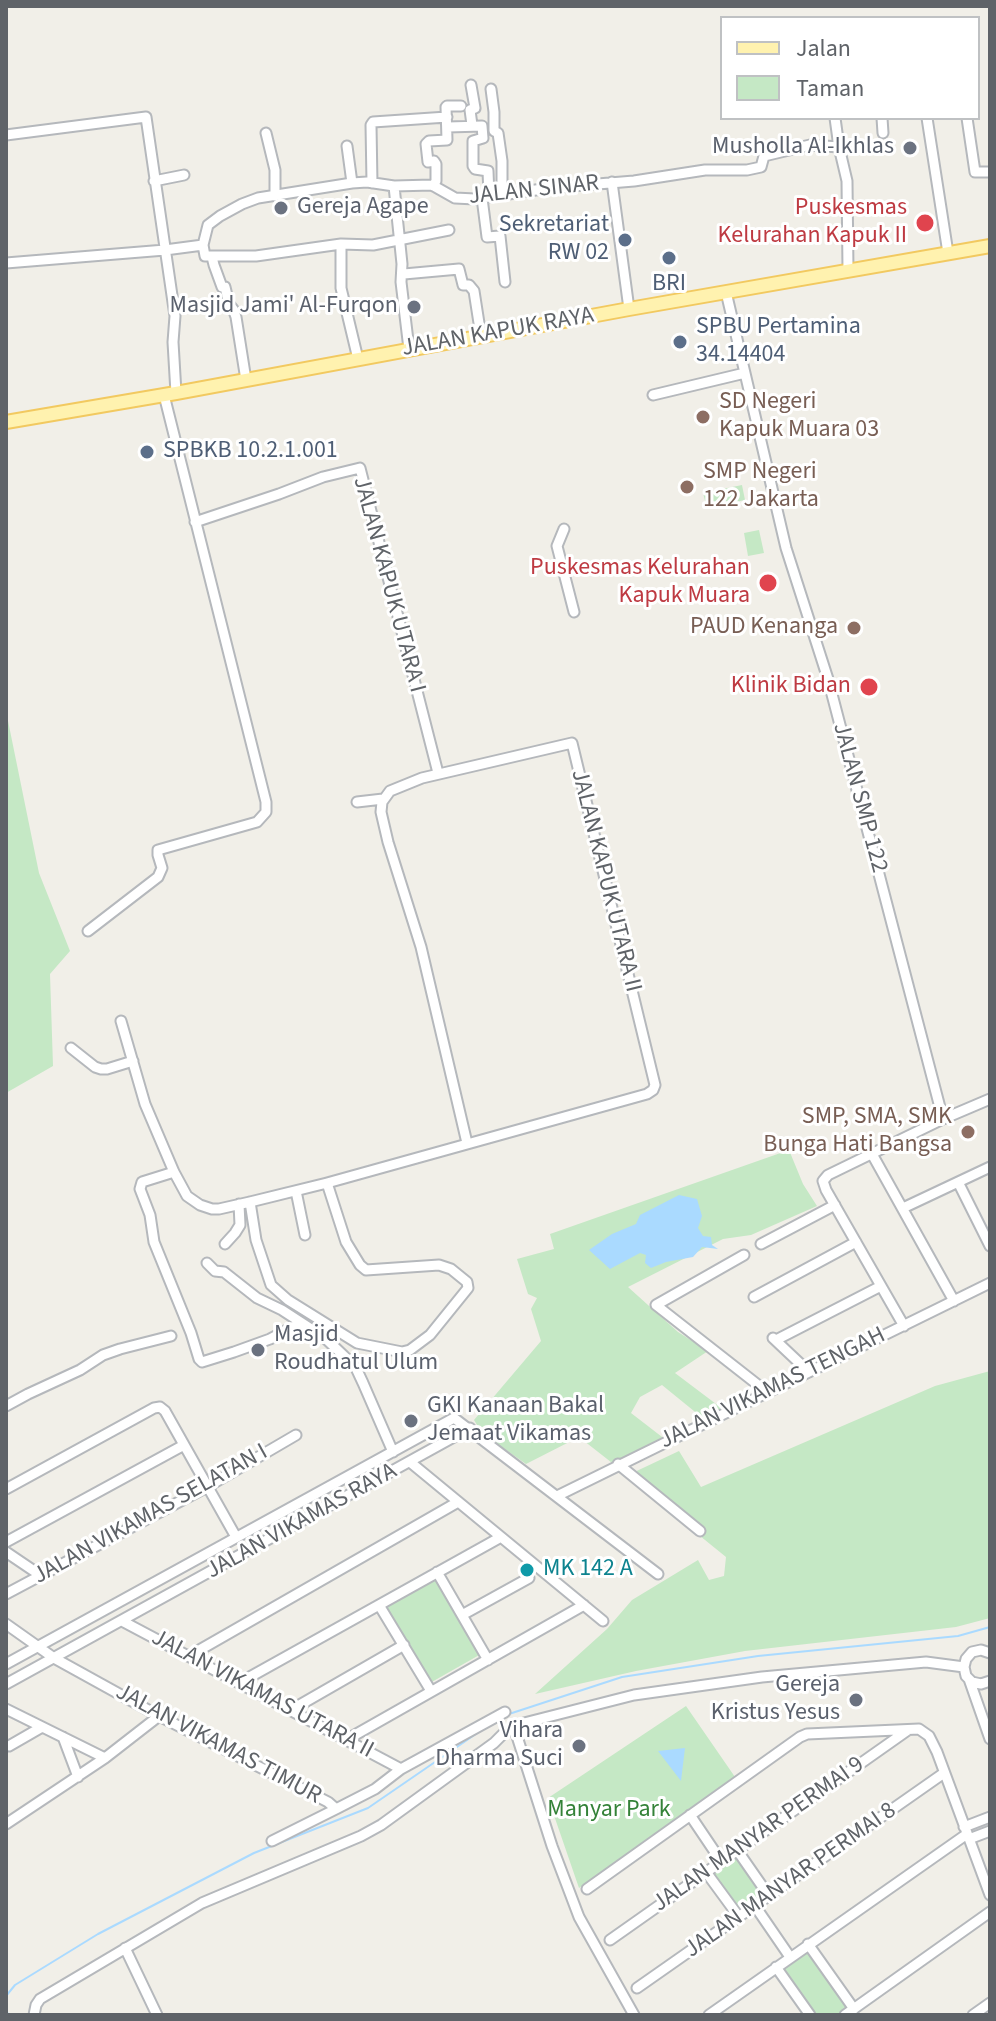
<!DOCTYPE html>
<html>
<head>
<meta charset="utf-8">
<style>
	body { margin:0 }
	#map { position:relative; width:996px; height:2021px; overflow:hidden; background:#f1efe8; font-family:"Source Sans 3",sans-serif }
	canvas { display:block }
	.frame { position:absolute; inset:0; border:8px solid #5f6368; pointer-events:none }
	.legend { position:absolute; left:720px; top:16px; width:260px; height:104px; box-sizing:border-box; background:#fff; border:2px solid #bfc1c3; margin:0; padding:10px 14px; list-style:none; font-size:24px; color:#5f6368 }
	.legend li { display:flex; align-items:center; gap:16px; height:40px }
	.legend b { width:40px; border:2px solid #bfc1c3 }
</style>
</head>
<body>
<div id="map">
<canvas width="996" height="2021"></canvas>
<div class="frame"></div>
<ul class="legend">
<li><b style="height:10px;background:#fff2af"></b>Jalan</li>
<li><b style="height:22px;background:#c5e8c5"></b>Taman</li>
</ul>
</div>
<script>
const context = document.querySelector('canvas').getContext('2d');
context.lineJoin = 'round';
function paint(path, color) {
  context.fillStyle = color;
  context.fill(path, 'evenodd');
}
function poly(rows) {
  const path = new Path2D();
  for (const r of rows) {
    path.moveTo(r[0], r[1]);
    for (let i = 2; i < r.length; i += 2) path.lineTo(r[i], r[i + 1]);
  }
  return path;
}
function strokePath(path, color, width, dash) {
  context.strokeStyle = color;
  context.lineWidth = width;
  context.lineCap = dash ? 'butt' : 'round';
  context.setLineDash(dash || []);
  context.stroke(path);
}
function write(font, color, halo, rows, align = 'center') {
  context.font = font + ' "Source Sans 3",sans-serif';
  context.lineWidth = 6;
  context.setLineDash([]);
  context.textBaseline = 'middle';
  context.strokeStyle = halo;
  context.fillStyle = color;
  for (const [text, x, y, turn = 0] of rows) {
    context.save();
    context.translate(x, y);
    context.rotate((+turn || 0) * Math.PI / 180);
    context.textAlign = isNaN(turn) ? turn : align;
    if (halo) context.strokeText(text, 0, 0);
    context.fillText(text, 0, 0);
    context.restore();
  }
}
paint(poly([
	[742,485,745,500,707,508,703,493],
	[759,530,764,553,748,556,744,533],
	[6,711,39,873,70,951,50,974,53,1066,6,1093],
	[789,1150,803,1184,817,1206,751,1235,723,1239,628,1287,678,1332,708,1351,675,1373,724,1410,705,1420,662,1385,640,1397,631,1413,666,1440,616,1466,579,1437,526,1464,482,1433,474,1420,541,1341,531,1309,537,1298,528,1294,517,1259,554,1249,550,1234],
	[990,1371,990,1618,956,1627,745,1651,636,1671,535,1694,607,1629,632,1600,698,1560,709,1580,724,1576,726,1557,626,1476,679,1451,701,1487,935,1386],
	[435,1575,481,1654,430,1683,385,1604],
	[686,1706,735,1777,579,1888,548,1798],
	[735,1854,767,1895,739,1915,709,1872],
	[808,1944,854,2009,845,2015,810,2015,776,1967]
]), '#c5e8c5');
paint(poly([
	[679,1195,697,1199,702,1216,698,1228,703,1236,711,1237,712,1245,718,1249,702,1247,693,1257,666,1262,651,1268,645,1263,646,1255,640,1253,610,1269,589,1250,612,1234,636,1224,640,1215],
	[685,1748,681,1781,658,1751]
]), '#aadaff');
strokePath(poly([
	[509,1714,622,1677,758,1656,958,1636,990,1627],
	[6,1996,15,1985,98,1934,254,1853,368,1808,486,1727],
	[6,2011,9,2015]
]), '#aadaff', 2);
const minor = poly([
	[471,85,475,108,470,110,472,125],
	[491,89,494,112,494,131,498,133,502,161,502,195],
	[835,118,839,147,847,181,848,270],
	[882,118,883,133],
	[927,118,948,253],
	[967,118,975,172,990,172],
	[448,127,482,126,483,138,473,141,473,166,475,169,488,171,489,196],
	[266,133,275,170,275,196],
	[6,135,146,117,175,316,173,342,176,393],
	[347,146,352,183],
	[154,181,184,175],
	[612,182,629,309],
	[372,183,371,125,373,122,447,117],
	[394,186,402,264,401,282,409,349],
	[433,186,436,181,436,164,434,161,428,162,426,144,429,141,447,140,446,107,447,106,461,106],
	[482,198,487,237,500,236,505,282],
	[341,244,341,288,358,359],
	[203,245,205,256,256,256,341,244,373,245,449,230],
	[212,257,214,265,222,287,225,287,229,304,233,309,236,317,246,380],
	[6,263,165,250,203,245,208,225,220,216,242,204,258,198,352,183,367,182,394,186,432,185,455,198,475,199,549,188,634,181,705,170,747,170,761,167,764,156,810,145,839,147],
	[403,272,404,274,459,269,463,285,469,285,474,291,481,336],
	[726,292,786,548,828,679,943,1119],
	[653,395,745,373],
	[195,522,279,494,323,477,360,468,438,773],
	[564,529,557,546,574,612],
	[357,802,383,799],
	[88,931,158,877,162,868,158,855,158,850,257,822,266,812,266,802,164,395],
	[121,1021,145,1104,174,1172,187,1196,200,1205,212,1209,219,1209,250,1202,327,1183,647,1094,653,1090,655,1085,572,743,422,778,390,791,382,802,381,812,388,842,421,947,467,1143],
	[71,1048,95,1067,101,1069,107,1069,133,1061],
	[872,1154,954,1301],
	[174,1172,142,1182,140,1189,150,1215,154,1242,191,1333,199,1359,202,1362,234,1352,270,1339,300,1323],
	[958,1182,990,1246],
	[296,1191,305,1235],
	[250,1202,256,1240,271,1285,288,1300,357,1343,402,1352,410,1350,430,1335,468,1288,467,1282,451,1269,439,1265,366,1270,360,1265,346,1242,327,1183],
	[903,1208,990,1167],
	[225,1244,235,1233,240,1225,239,1204],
	[761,1244,835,1205],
	[744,1255,656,1305,767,1392],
	[207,1263,215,1271,224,1272,257,1298,282,1310,325,1338,344,1356,356,1368,363,1383,393,1452],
	[754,1297,856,1242],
	[904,1326,826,1190,823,1181,828,1175,943,1119,990,1099],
	[773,1338,809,1372],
	[776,1340,881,1286],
	[6,1406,28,1394,80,1370,103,1355,120,1349,171,1336],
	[410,1462,603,1621],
	[618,1464,700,1531],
	[6,1489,154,1408,160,1407,165,1411,236,1537],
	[557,1496,990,1283],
	[6,1542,184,1445],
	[6,1552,40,1575],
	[437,1572,488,1660],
	[6,1594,207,1487,296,1435],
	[379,1605,431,1691],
	[462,1615,529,1578],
	[122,1621,401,1769],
	[6,1624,54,1658,159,1716,328,1802,336,1809,375,1789,401,1769,505,1712],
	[990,1653,981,1650,972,1652,966,1659,964,1667,966,1676,972,1682,981,1684,990,1681],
	[189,1656,458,1502],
	[6,1664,454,1418,658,1574],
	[969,1679,990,1739],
	[239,1683,501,1537],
	[6,1684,470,1428],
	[6,1709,105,1758],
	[291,1710,404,1645],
	[514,1727,552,1846,568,1888,579,1917,634,2015],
	[63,1737,78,1777],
	[346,1740,584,1605],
	[9,1746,42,1727],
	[690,1815,721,1861],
	[6,1824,105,1758,159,1716],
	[964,1827,990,1817],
	[969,1839,990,1831],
	[272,1841,336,1809],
	[737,1850,769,1896],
	[706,1872,739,1917],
	[587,1889,800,1737,807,1734,919,1729,929,1736,937,1752,990,1895],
	[755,1906,790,1957],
	[610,1940,908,1730],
	[808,1944,854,2009],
	[125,1948,157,2015],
	[776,1967,810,2015],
	[637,1988,944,1773],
	[34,2015,36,2005,40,1999,202,1903,361,1836,381,1825,494,1743,505,1732,524,1723,634,1695,762,1677,926,1662,964,1667],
	[709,2015,967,1834],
	[845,2015,990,1912],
	[973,2015,990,2003]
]);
const major = poly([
	[6,422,176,393,629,309,990,246]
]);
strokePath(minor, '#b5b8bc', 13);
strokePath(major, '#f2c960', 16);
strokePath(minor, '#fff', 9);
strokePath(major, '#fff2af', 12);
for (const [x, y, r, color] of [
	[910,148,8,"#6b7280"],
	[281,208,8,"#6b7280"],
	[925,223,10,"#e0444e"],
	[625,240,8,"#5c6f8a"],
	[669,258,8,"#5c6f8a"],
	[414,307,8,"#6b7280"],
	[680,342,8,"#5c6f8a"],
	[703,417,8,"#8d6e63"],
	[147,452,8,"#5c6f8a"],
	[687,487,8,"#8d6e63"],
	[768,583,10,"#e0444e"],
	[854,628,8,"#8d6e63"],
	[869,687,10,"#e0444e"],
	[968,1132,8,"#8d6e63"],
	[258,1350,8,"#6b7280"],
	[411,1421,8,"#6b7280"],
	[527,1570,8,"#0f9aa8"],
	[856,1700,8,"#6b7280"],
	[579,1746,8,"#6b7280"]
]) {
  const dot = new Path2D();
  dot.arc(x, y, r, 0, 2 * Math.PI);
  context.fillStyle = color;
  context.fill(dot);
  strokePath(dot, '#fff', 3);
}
write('24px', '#5b616d', '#fff', [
	["Musholla Al-Ikhlas",894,148],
	["Gereja Agape",297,208,"left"],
	["Masjid Jami' Al-Furqon",398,307],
	["Masjid",274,1336,"left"],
	["Roudhatul Ulum",274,1364,"left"],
	["GKI Kanaan Bakal",427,1407,"left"],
	["Jemaat Vikamas",427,1435,"left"],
	["Gereja",840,1686],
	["Kristus Yesus",840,1714],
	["Vihara",563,1732],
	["Dharma Suci",563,1760]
], 'right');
write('24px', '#5f6368', '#fff', [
	["JALAN SINAR",534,191,-6],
	["JALAN KAPUK RAYA",498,333,-10],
	["JALAN KAPUK UTARA I",388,585,75],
	["JALAN SMP 122",859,798,75],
	["JALAN KAPUK UTARA II",605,881,76],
	["JALAN VIKAMAS TENGAH",773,1389,-26],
	["JALAN VIKAMAS SELATAN I",151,1515,-29],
	["JALAN VIKAMAS RAYA",302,1522,-29],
	["JALAN VIKAMAS UTARA II",262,1695,28],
	["JALAN VIKAMAS TIMUR",218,1745,28],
	["JALAN MANYAR PERMAI 9",759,1835,-35],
	["JALAN MANYAR PERMAI 8",791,1881,-35]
]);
write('24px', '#be3a42', '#fff', [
	["Puskesmas",907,209],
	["Kelurahan Kapuk II",907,237],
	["Puskesmas Kelurahan",750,569],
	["Kapuk Muara",750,597],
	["Klinik Bidan",851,687]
], 'right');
write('24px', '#4e5e75', '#fff', [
	["Sekretariat",609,226,"right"],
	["RW 02",609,254,"right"],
	["BRI",669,285,"center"],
	["SPBU Pertamina",696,328],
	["34.14404",696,356],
	["SPBKB 10.2.1.001",163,452]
], 'left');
write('24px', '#785e54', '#fff', [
	["SD Negeri",719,403],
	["Kapuk Muara 03",719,431],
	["SMP Negeri",703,473],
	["122 Jakarta",703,501],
	["PAUD Kenanga",838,628,"right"],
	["SMP, SMA, SMK",952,1118,"right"],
	["Bunga Hati Bangsa",952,1146,"right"]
], 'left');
write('24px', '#0d838f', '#fff', [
	["MK 142 A",543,1570]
], 'left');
write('24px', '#348238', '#fff', [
	["Manyar Park",609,1811]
]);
</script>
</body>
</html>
